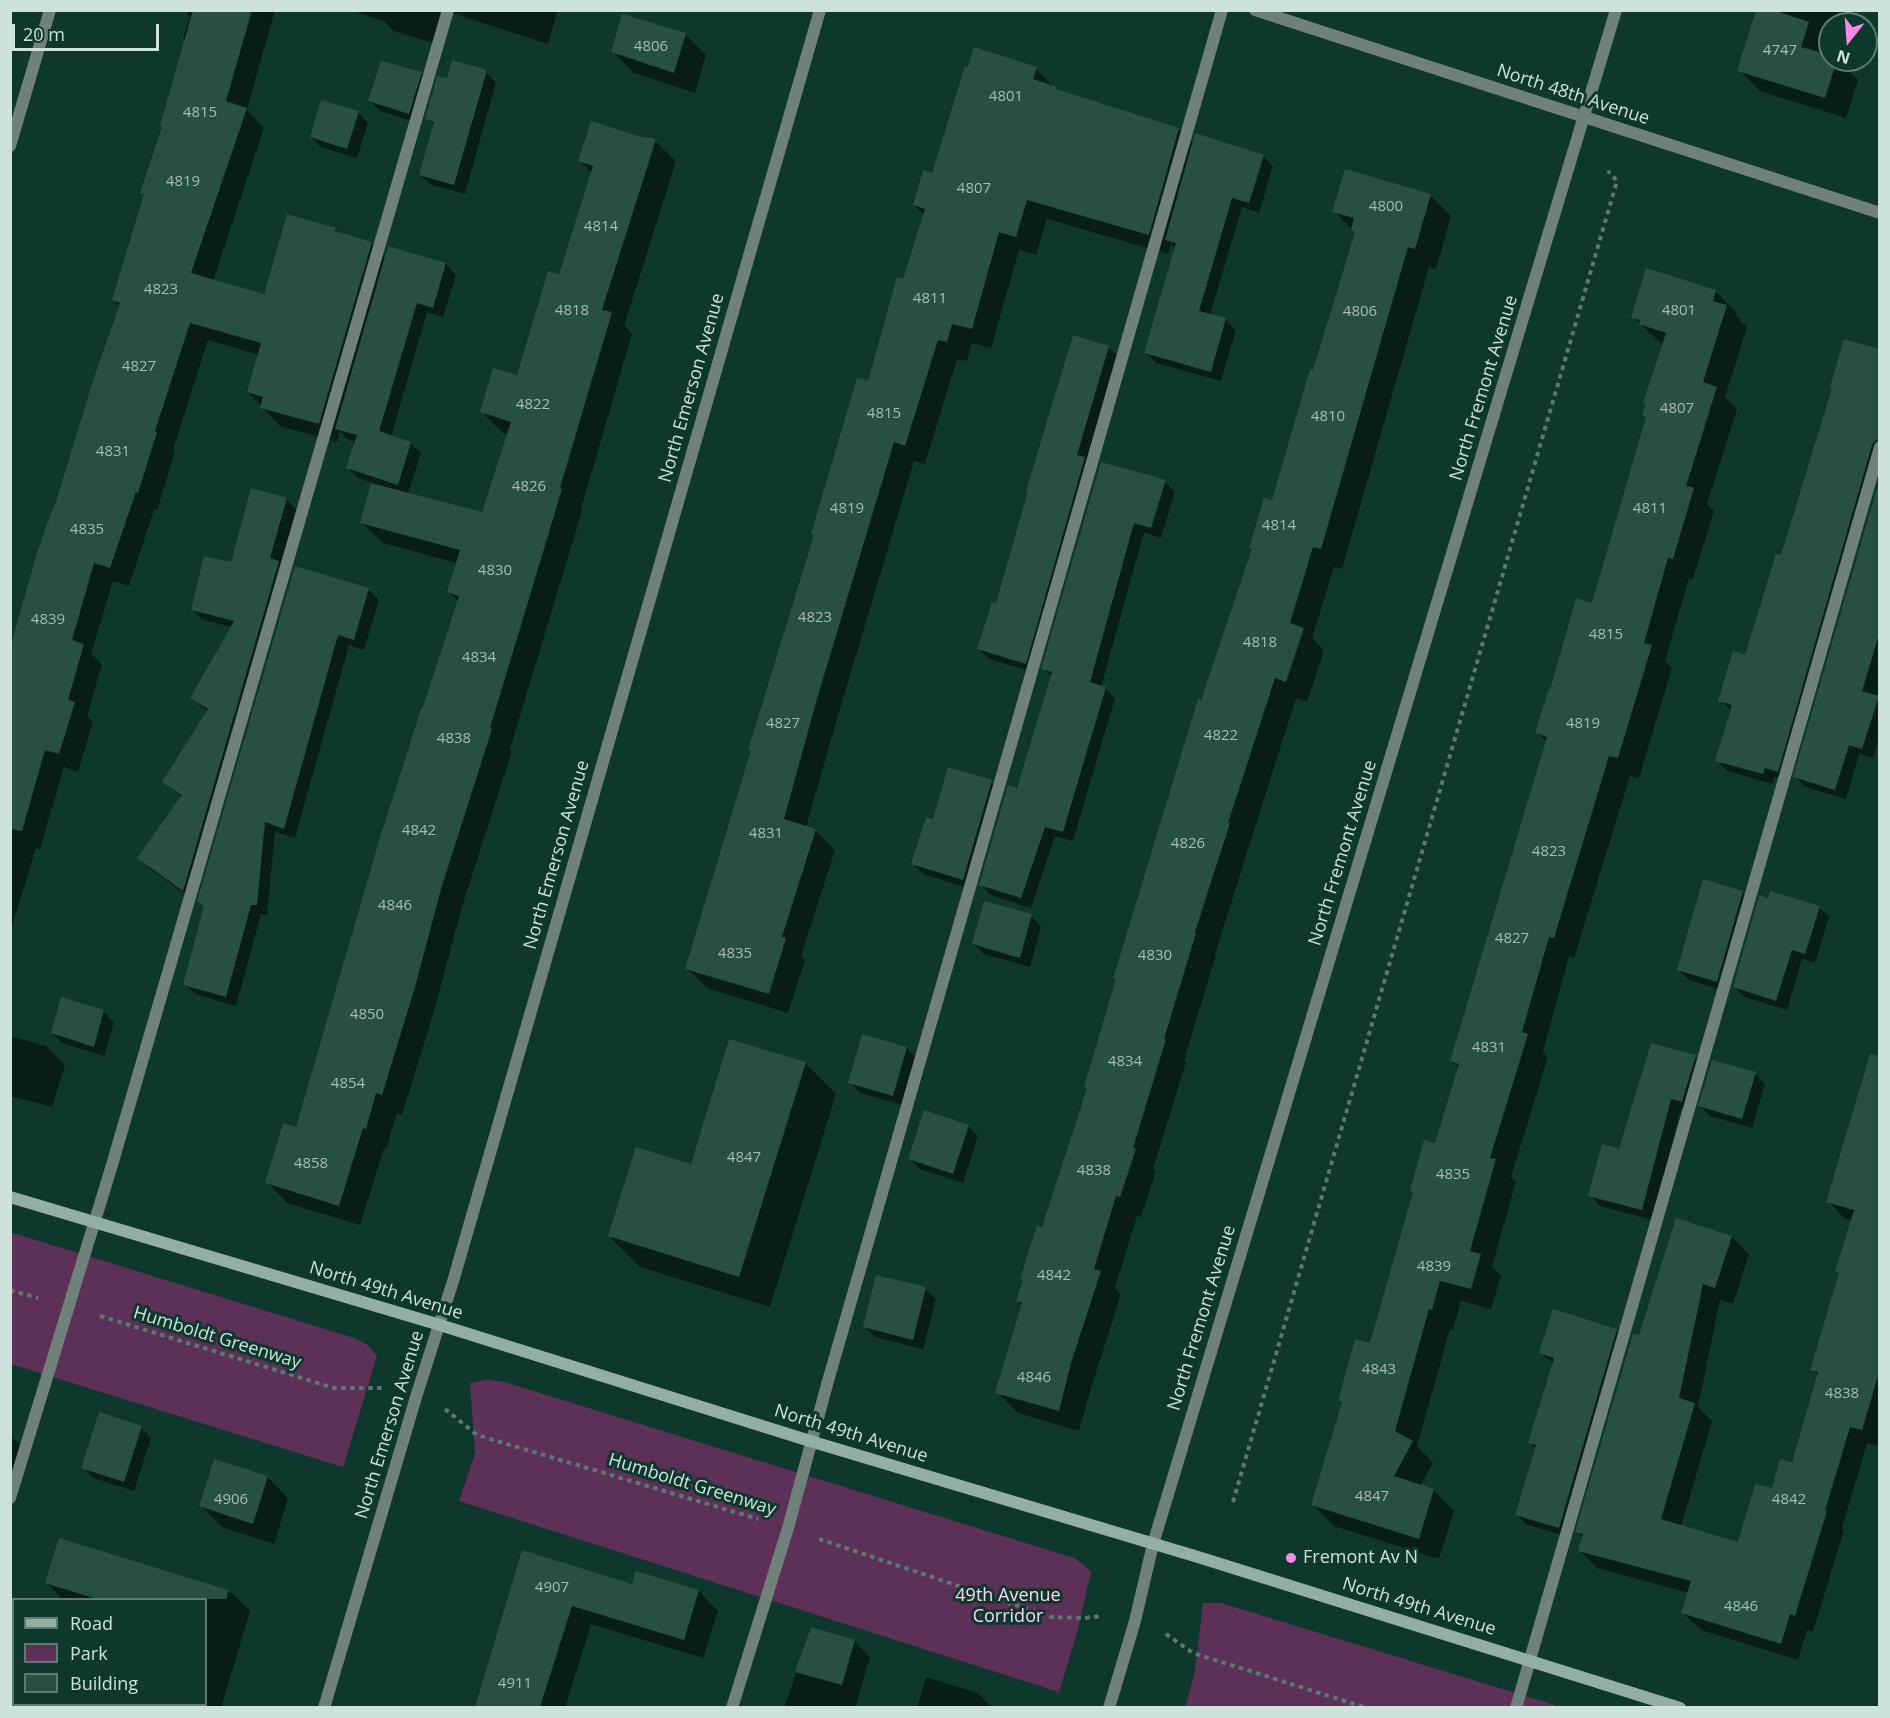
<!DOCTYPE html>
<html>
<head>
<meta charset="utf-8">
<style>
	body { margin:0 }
	#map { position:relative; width:1890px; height:1718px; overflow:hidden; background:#0f382c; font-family:"Open Sans",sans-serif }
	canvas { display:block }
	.frame { position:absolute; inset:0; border:12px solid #cce2da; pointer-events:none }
	.legend { position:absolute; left:12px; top:1598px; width:195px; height:108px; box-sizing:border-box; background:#0f382c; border:2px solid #5b7c72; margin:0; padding:8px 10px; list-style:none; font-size:18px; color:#cce2da }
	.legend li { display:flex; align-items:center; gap:12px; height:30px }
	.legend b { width:30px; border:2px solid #5b7c72 }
	.north { position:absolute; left:1818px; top:12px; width:60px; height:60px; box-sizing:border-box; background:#0f382c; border:2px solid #5b7c72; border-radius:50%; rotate:197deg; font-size:16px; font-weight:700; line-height:24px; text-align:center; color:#cce2da }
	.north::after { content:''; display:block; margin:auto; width:21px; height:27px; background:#f888e9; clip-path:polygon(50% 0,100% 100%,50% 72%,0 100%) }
	.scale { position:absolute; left:12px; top:24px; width:147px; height:27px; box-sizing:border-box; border:3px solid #cce2da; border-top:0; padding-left:8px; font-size:18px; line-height:21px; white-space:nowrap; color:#cce2da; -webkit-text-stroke:4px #0f382c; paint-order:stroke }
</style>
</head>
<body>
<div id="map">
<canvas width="1890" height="1718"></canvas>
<div class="frame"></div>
<ul class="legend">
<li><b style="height:8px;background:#93afa4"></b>Road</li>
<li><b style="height:16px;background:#5d3057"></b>Park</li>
<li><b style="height:16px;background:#284f43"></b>Building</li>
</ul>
<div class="north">N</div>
<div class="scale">20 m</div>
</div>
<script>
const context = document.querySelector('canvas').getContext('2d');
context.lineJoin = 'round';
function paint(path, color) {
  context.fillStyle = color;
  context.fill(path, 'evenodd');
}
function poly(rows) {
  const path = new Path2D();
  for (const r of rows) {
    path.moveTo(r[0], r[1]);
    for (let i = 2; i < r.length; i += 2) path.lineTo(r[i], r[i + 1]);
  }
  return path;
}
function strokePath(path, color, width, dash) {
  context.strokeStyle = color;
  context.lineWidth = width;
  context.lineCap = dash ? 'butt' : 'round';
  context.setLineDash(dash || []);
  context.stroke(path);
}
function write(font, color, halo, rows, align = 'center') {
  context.font = font + ' "Open Sans",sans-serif';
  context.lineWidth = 6;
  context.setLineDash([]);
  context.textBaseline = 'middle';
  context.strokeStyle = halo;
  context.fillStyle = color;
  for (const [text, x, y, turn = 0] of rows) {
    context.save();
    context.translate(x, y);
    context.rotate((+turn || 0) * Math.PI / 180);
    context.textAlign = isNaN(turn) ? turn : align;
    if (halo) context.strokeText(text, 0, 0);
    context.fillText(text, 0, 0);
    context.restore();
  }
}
paint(poly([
	[10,1232,354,1338,368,1345,377,1356,343,1467,11,1364],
	[485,1380,501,1381,1074,1558,1084,1565,1091,1572,1077,1633,1059,1692,459,1501,475,1453,470,1383],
	[1203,1603,1221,1603,1561,1707,1185,1708,1195,1671]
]), '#5d3057');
paint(poly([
	[189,10,275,10,247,110,264,128,213,281,265,295,336,229,341,234,371,243,386,258,389,248,446,264,456,275,443,317,427,312,391,437,410,443,421,453,408,494,483,514,508,434,502,432,482,412,518,377,560,276,592,173,580,161,638,137,655,141,676,161,624,326,632,334,581,509,582,511,510,749,512,751,461,910,435,1008,402,1115,397,1113,386,1149,384,1148,360,1225,287,1203,267,1182,297,1129,459,602,449,592,457,563,383,543,362,523,372,483,358,478,348,468,356,442,347,439,340,432,337,442,280,426,248,392,259,355,208,340,173,450,175,452,157,510,154,510,129,586,113,581,91,654,102,664,87,716,93,722,78,772,64,767,40,849,36,848,10,933,10,653,55,507,120,307,113,300,145,196,142,192,164,127,186,41,183,39,190,17,187,15],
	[349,10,558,10,548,44,449,12,439,45,394,31,384,21],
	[1758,10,1839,10,1835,24,1830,24,1830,41,1826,56,1830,57,1830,60,1838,60,1858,80,1846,118,1760,91,1739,70],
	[685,34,706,55,695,93,634,73,613,52],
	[1036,69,1058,91,1179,130,1194,144,1263,156,1273,166,1259,213,1242,207,1210,315,1225,319,1236,330,1221,381,1156,363,1146,353,1176,249,1171,244,1168,254,1047,219,1036,255,1019,250,991,348,972,343,967,361,957,359,925,464,914,461,837,719,806,827,815,830,835,850,801,956,805,960,788,1013,707,988,687,968,752,751,750,749,924,215,914,205,933,174],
	[486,72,496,82,465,194,431,185,420,175,435,126,427,118,448,80],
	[421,73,431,83,419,123,380,111,370,101],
	[358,112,368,123,357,158,321,147,311,137],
	[1430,195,1451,216,1436,269,1429,267,1342,569,1334,567,1312,638,1324,650,1307,702,1296,698,1215,954,1216,955,1184,1060,1186,1062,1153,1169,1156,1171,1141,1217,1137,1216,1115,1288,1121,1294,1092,1385,1079,1431,1018,1413,997,1392,1023,1306,1017,1301,1043,1229,1088,1089,1117,980,1115,978,1202,701,1273,502,1356,234,1334,211],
	[1715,291,1736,312,1735,315,1747,327,1725,397,1737,409,1707,504,1714,511,1693,579,1689,578,1665,661,1672,668,1639,778,1630,776,1574,958,1569,957,1543,1051,1548,1057,1511,1177,1516,1181,1492,1267,1501,1276,1491,1309,1461,1301,1453,1330,1450,1329,1417,1446,1433,1463,1420,1486,1433,1490,1454,1511,1439,1559,1334,1526,1313,1505,1343,1405,1340,1401,1371,1345,1414,1194,1411,1190,1436,1144,1459,1068,1452,1061,1547,742,1537,733,1593,604,1647,418,1663,345,1633,317],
	[1108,347,1118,357,1036,673,989,659,979,649],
	[1880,350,1880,463,1788,781,1775,777,1773,784,1727,771,1717,760,1732,711,1720,700,1746,656,1782,557],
	[1102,464,1165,482,1175,492,1161,538,1144,532,1101,687,1105,688,1115,698,1073,841,1055,836,1031,908,991,895,981,885,1018,790,1052,677,1043,668],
	[1880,484,1880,736,1873,758,1859,754,1846,799,1805,787,1795,776],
	[286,499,297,510,193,900,149,868,139,858,182,797,164,782,208,712,191,698,232,627,203,620,193,610],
	[296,567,369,590,379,600,364,650,349,645,295,838,275,832,267,915,261,914,236,1006,195,994,184,984],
	[991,782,1001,792,973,890,923,874,913,864],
	[1743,892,1753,902,1727,992,1689,980,1679,970],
	[1819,907,1829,917,1815,963,1802,959,1787,1010,1745,997,1734,987],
	[1031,916,1041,926,1030,967,984,954,974,944],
	[62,999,104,1012,114,1022,104,1056,62,1043,52,1033],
	[10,1036,46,1046,65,1065,52,1107,10,1096],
	[863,1036,907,1048,917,1058,903,1105,860,1093,850,1082],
	[1695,1057,1705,1067,1692,1111,1681,1109,1652,1220,1600,1206,1590,1195,1620,1151],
	[805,1063,836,1094,770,1307,640,1267,609,1236,692,1166],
	[1755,1074,1765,1084,1752,1128,1710,1116,1700,1106],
	[1880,1109,1880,1446,1867,1444,1842,1528,1844,1530,1813,1632,1807,1630,1798,1660,1701,1630,1683,1613,1689,1593,1597,1568,1580,1551,1583,1538,1577,1532,1640,1337,1732,1237,1749,1254,1733,1304,1720,1300,1698,1407,1712,1421,1681,1527,1739,1544,1773,1490,1793,1464,1819,1376,1812,1369,1840,1275,1837,1272,1852,1221,1845,1219,1828,1201],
	[968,1126,978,1136,963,1183,920,1169,910,1159],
	[925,1289,936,1299,923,1349,875,1337,865,1327],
	[1616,1330,1626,1340,1570,1537,1527,1525,1517,1515,1536,1449,1530,1443,1554,1364,1541,1353],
	[141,1428,151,1438,134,1491,93,1478,83,1467],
	[10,1436,24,1447,10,1488],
	[267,1477,288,1498,274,1544,222,1527,201,1506],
	[61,1540,232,1593,250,1611,221,1708,139,1708,140,1704,206,1704,206,1600,63,1600,47,1583],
	[523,1552,633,1586,699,1591,718,1611,703,1658,591,1624,565,1708,478,1708],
	[812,1629,854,1641,870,1657,855,1708,784,1708],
	[926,1677,978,1693,992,1708,917,1708]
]), '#0007');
paint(poly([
	[193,10,252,10,226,101,247,108,191,273,264,294,287,214,336,228,335,231,372,242,319,424,260,408,263,397,247,392,261,343,190,323,155,431,157,432,138,493,136,492,110,568,94,563,72,640,84,644,68,700,75,702,59,754,45,750,22,831,10,829,10,648,37,553,54,505,55,505,92,384,120,303,112,300,144,194,140,193,162,127,160,126],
	[1756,10,1773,10,1809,22,1801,47,1830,55,1830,60,1837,60,1825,98,1737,71],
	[622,14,686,33,674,73,611,52],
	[974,47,1037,67,1033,79,1057,87,1056,89,1179,128,1149,235,1027,200,1016,237,999,232,972,329,952,324,947,342,938,340,905,446,894,442,817,699,784,819,816,829,782,937,786,938,769,994,685,969,751,750,748,750,814,535,811,534,857,378,868,381,897,277,903,279,925,209,913,205,923,170,932,173,965,66,968,67],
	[452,60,487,70,454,185,419,175,434,122,425,119,437,76,447,78],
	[381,61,422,72,409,114,368,101],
	[321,100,359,111,347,149,310,137],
	[591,121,638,136,656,139,602,310,612,312,560,488,562,489,490,728,492,729,441,889,415,987,382,1095,376,1093,366,1129,363,1128,339,1206,265,1183,283,1123,296,1127,379,841,422,706,423,707,459,596,447,592,460,550,360,523,371,483,482,512,511,422,480,412,493,368,517,375,548,271,559,274,593,166,578,161],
	[1195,133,1264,155,1249,203,1232,198,1199,311,1226,318,1211,372,1144,353,1176,243,1165,240],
	[1345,169,1431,194,1415,249,1408,247,1321,549,1313,547,1290,623,1304,628,1286,682,1275,678,1228,823,1230,823,1195,932,1196,933,1164,1039,1166,1039,1133,1148,1136,1149,1120,1197,1116,1196,1094,1269,1101,1271,1071,1363,1059,1411,995,1393,1022,1303,1016,1301,1023,1280,1020,1279,1037,1225,1042,1227,1087,1088,1084,1087,1116,979,1113,979,1198,699,1201,700,1252,549,1249,548,1264,498,1272,500,1310,369,1313,370,1355,232,1351,230,1354,218,1332,212],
	[388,246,446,263,433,308,417,303,379,431,411,442,398,485,346,468,357,435,335,429],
	[1646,268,1716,290,1713,301,1727,305,1703,382,1717,387,1686,486,1694,488,1673,559,1668,558,1644,643,1652,645,1618,758,1609,756,1554,938,1549,937,1522,1032,1528,1034,1490,1158,1496,1159,1470,1251,1481,1254,1471,1289,1440,1281,1432,1310,1429,1309,1395,1431,1413,1441,1394,1476,1434,1489,1419,1539,1311,1505,1342,1402,1338,1401,1355,1339,1370,1343,1413,1192,1410,1191,1424,1140,1435,1143,1459,1064,1450,1061,1547,737,1535,733,1549,689,1550,690,1576,598,1592,603,1646,417,1642,415,1646,404,1643,403,1666,333,1639,324,1640,320,1631,318],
	[1073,335,1109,346,1077,455,1085,457,1026,664,977,649,992,602,996,603,1028,491,1026,491],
	[1844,339,1880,349,1880,439,1875,441,1872,445,1778,772,1765,768,1763,774,1715,761,1732,705,1718,701,1733,651,1745,655,1776,554,1781,555,1832,388,1830,387],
	[1101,462,1166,480,1151,528,1134,523,1090,682,1106,687,1063,832,1045,827,1021,898,979,885,1008,785,1017,788,1052,672,1041,669],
	[1880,478,1880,631,1862,691,1879,696,1862,749,1849,745,1835,790,1793,777],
	[251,488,287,498,270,558,279,561,183,891,137,858,182,795,162,782,208,709,190,698,234,621,191,610,204,556,231,562],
	[295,566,369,588,354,640,338,635,284,829,265,822,257,905,251,905,226,997,183,985,204,906,197,901],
	[948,767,992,780,963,880,911,864,926,817,933,819],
	[1703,879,1743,891,1717,982,1677,970],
	[1770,891,1820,906,1805,954,1792,950,1776,1001,1733,987,1759,895,1768,898],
	[984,901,1032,914,1020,958,972,944],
	[61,997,104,1010,94,1047,51,1033],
	[862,1034,907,1047,893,1096,848,1083],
	[729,1039,806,1062,739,1277,608,1236,636,1147,691,1164],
	[1651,1043,1696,1055,1682,1102,1671,1099,1642,1210,1588,1196,1602,1144,1619,1149],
	[1870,1054,1880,1056,1880,1369,1862,1430,1850,1427,1825,1511,1827,1511,1795,1616,1790,1614,1781,1644,1681,1613,1691,1581,1578,1551,1583,1534,1575,1532,1633,1334,1639,1335,1676,1218,1732,1236,1715,1288,1703,1284,1679,1398,1695,1403,1661,1519,1738,1542,1755,1484,1772,1488,1780,1459,1792,1462,1818,1372,1810,1370,1839,1273,1835,1272,1854,1210,1826,1202],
	[1712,1060,1756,1072,1742,1119,1698,1106],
	[924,1110,969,1125,953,1174,908,1159],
	[876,1275,926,1287,913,1340,863,1327],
	[1553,1309,1617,1329,1559,1528,1515,1515,1536,1445,1528,1443,1554,1358,1539,1353],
	[99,1412,142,1426,124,1482,81,1468],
	[214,1459,268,1476,253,1524,199,1506],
	[59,1538,228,1590,227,1599,97,1599,45,1583],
	[522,1550,632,1584,636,1571,699,1590,684,1640,572,1606,540,1707,475,1707],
	[811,1627,855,1640,842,1685,795,1672]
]), '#284f43');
strokePath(poly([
	[10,1290,38,1298],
	[100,1316,334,1388,385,1388],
	[445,1409,477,1435,758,1519],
	[1233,1502,1617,181,1608,171],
	[819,1539,1051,1617,1085,1618,1102,1616],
	[1166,1634,1193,1653,1367,1708]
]), '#597a70', 4, [4.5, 4.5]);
strokePath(poly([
	[10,1498,112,1165,448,10],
	[732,1708,788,1528,828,1381,1222,10],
	[1516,1708,1880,447]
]), '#6f817a', 12);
strokePath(poly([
	[1255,10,1880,213],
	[10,146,50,10],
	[324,1708,416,1397,454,1278,820,10],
	[1109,1708,1135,1621,1153,1544,1616,10]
]), '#6f817a', 12);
strokePath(poly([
	[10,1197,440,1325,810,1441,1198,1557,1680,1708]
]), '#93afa4', 12);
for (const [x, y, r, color] of [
	[1291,1558,6,"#f888e9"]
]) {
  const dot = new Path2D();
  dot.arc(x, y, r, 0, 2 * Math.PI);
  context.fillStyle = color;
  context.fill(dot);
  strokePath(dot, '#0f382c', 2);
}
write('15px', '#a3bdb4', null, [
	["4806",651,47],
	["4747",1780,51],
	["4801",1006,97],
	["4815",200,113],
	["4819",183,182],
	["4807",974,189],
	["4800",1386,207],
	["4814",601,227],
	["4823",161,290],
	["4811",930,299],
	["4818",572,311],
	["4801",1679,311],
	["4806",1360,312],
	["4827",139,367],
	["4822",533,405],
	["4807",1677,409],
	["4815",884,414],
	["4810",1328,417],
	["4831",113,452],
	["4826",529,487],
	["4819",847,509],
	["4811",1650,509],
	["4814",1279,526],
	["4835",87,530],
	["4830",495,571],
	["4823",815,618],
	["4839",48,620],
	["4815",1606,635],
	["4818",1260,643],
	["4834",479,658],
	["4827",783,724],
	["4819",1583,724],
	["4822",1221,736],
	["4838",454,739],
	["4842",419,831],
	["4831",766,834],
	["4826",1188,844],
	["4823",1549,852],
	["4846",395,906],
	["4827",1512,939],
	["4835",735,954],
	["4830",1155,956],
	["4850",367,1015],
	["4831",1489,1048],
	["4834",1125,1062],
	["4854",348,1084],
	["4847",744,1158],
	["4858",311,1164],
	["4838",1094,1171],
	["4835",1453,1175],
	["4839",1434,1267],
	["4842",1054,1276],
	["4843",1379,1370],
	["4846",1034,1378],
	["4838",1842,1394],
	["4847",1372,1497],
	["4906",231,1500],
	["4842",1789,1500],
	["4907",552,1588],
	["4846",1741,1607],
	["4911",515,1684]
]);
write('18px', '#cce2da', '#0f382c', [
	["North 48th Avenue",1573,95,18],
	["North Emerson Avenue",692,388,-74],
	["North Fremont Avenue",1484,388,-73],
	["North Fremont Avenue",1343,853,-73],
	["North Emerson Avenue",557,855,-74],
	["North 49th Avenue",386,1291,17],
	["North Fremont Avenue",1202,1318,-73],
	["Humboldt Greenway",217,1338,17],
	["North Emerson Avenue",390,1425,-73],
	["North 49th Avenue",851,1434,17],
	["Humboldt Greenway",692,1485,17],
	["North 49th Avenue",1419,1607,17]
]);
write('18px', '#cce2da', '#0f382c', [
	["Fremont Av N",1303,1558]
], 'left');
write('18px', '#fcd5f5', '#0f382c', [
	["49th Avenue",1008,1596],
	["Corridor",1008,1617]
]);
</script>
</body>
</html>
